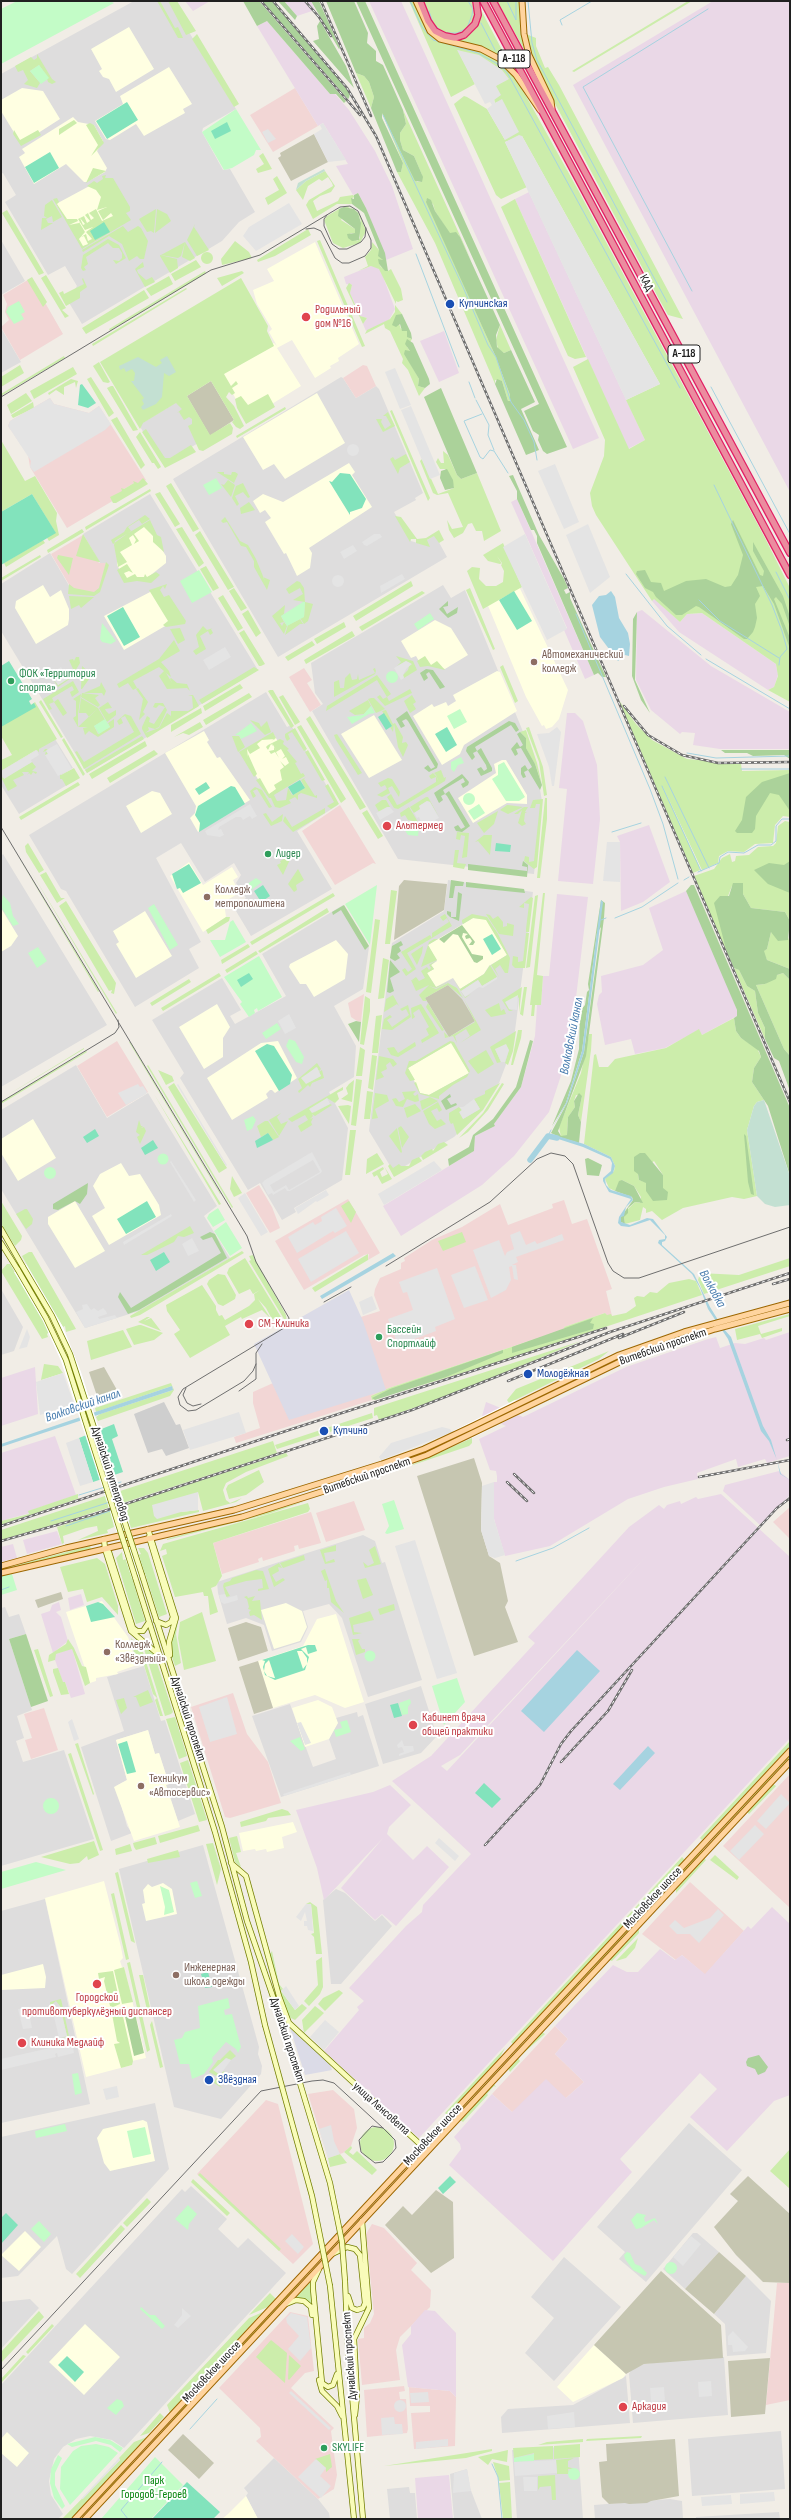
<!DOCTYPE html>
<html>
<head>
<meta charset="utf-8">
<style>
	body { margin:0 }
	#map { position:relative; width:791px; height:2520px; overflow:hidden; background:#f1ede6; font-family:"Sofia Sans Condensed",sans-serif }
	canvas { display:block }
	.frame { position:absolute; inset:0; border:2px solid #202020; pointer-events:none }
</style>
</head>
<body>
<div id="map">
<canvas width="791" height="2520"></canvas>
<div class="frame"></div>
</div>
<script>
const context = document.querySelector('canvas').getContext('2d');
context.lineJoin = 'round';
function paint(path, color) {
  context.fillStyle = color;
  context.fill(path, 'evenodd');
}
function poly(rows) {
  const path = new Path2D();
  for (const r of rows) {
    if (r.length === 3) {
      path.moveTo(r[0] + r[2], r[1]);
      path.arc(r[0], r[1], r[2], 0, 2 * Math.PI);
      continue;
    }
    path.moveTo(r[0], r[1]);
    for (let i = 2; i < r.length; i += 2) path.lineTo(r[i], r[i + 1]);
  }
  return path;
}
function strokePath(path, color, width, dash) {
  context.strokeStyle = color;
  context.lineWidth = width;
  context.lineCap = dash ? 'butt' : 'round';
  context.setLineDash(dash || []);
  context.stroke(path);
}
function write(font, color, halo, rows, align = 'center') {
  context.font = font + ' "Sofia Sans Condensed",sans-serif';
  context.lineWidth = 4;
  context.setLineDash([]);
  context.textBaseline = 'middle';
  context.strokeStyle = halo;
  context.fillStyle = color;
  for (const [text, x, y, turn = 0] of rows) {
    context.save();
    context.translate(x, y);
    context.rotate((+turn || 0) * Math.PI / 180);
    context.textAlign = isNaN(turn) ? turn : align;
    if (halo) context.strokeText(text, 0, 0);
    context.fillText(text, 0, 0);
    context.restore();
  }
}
paint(poly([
	[134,1,170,1,236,109,203,128,202,132,223,170,230,169,255,212,239,222,222,241,82,324,68,301,77,286,65,266,48,275,5,202,16,195,3,173,1,174,1,74],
	[1,240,25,281,1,295],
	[1,328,21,362,1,373],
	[341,377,343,378,356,398,376,386,379,389,423,493,415,498,416,500,394,512,411,541,421,544,435,535,447,557,278,657,173,479],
	[187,396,210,436,163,464,139,425],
	[150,494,258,670,87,773,1,631,1,584,50,553,71,589,106,564,100,563,83,534],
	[443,585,451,598,465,590,535,761,542,801,534,874,398,859,312,711,323,704,315,693,311,663],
	[266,692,287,727,291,725,338,805,297,831,332,889,251,936,233,906,246,898,236,883,241,875,234,863,205,882,181,843,156,858,201,942,189,949,199,968,135,1007,66,891,61,889,29,835],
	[55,739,73,768,61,775,67,785,19,814,1,785,1,771],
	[3,854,107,1025,1,1087,1,856],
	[448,880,533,892,513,1046,499,1083,482,1108,468,1123,454,1137,400,1169,392,1169,369,1131,392,943,444,911],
	[343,905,369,947,363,989,334,1006,356,1046,354,1077,329,1092,348,1128,342,1180,294,1208,296,1212,282,1220,260,1183,248,1190,180,1078,184,1073,152,1020,222,978,241,1010,230,1016,235,1024,286,996,262,954],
	[76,1065,107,1118,148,1093,217,1206,204,1216,230,1258,139,1311,85,1328,1,1189,1,1110],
	[1,1289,23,1327,14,1351,1,1355],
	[363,1535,375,1541,382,1563,385,1562,422,1680,368,1697,342,1618,329,1604,303,1611,308,1627,301,1642,272,1651,264,1625,246,1618,227,1624,218,1593,217,1582],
	[5,1607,9,1617,19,1614,26,1634,9,1639,32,1710,17,1716,24,1738,16,1741,23,1762,64,1750,94,1839,1,1866,1,1608],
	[144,1666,161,1721,165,1720,195,1814,178,1821,166,1785,169,1784,159,1753,155,1754,148,1730,116,1740,127,1780,116,1786,127,1826,132,1833,111,1841,81,1747,124,1731,107,1677],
	[421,1686,437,1736,421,1753,383,1764,365,1704],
	[290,1704,313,1767,336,1759,329,1739,337,1723,336,1718,357,1712,358,1717,363,1715,379,1766,281,1797,252,1716],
	[203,1845,259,2047,258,2054,262,2066,261,2074,221,2119,174,2107,119,1869],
	[336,1889,345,1893,375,1921,382,1915,392,1926,341,1984,331,1984,323,1900],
	[45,1899,90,2104,1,2123,1,1911],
	[155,2103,169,2169,72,2274,66,2269,57,2236,18,2276,1,2278,1,2137],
	[689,2123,742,2170,646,2282,619,2259,625,2252,597,2227],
	[191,2186,227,2219,218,2229,238,2248,248,2238,286,2273,124,2448,112,2440,90,2436,76,2439,63,2447,54,2459,49,2481,51,2495,63,2514,58,2519,1,2519,1,2385,182,2189,185,2192],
	[693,2233,697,2233,719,2252,685,2289,663,2269],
	[564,2257,621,2307,554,2381,525,2353,554,2318,531,2297],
	[746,2276,771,2301,766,2353,727,2356,725,2324,714,2314],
	[30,2299,39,2308,1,2349,1,2302],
	[724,2357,728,2415,633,2423,629,2374,631,2370,644,2364,660,2362],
	[626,2376,630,2423,502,2433,501,2417,508,2409,573,2405],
	[781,2431,785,2489,692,2496,688,2439],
	[578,2446,583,2519,517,2519,512,2450],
	[274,2458,318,2499,329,2513,330,2519,258,2519,246,2496,248,2493,244,2488],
	[467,2469,470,2488,482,2519,454,2519,450,2474],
	[409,2487,410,2493,415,2493,417,2519,390,2519,387,2489],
	[670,2499,682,2501,683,2519,595,2519,594,2505],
	[779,2512,780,2519,696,2519,696,2517]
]), '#dedddd');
paint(poly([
	[295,88,318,126,273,152,250,115],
	[31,278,63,334,20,360,1,327,9,320,5,312,7,304,3,295],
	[363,365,367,366,376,386,356,398,343,378],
	[50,398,54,404,89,413,99,406,146,480,136,486,134,483,124,489,126,493,67,528,30,467,28,455,8,426,10,421],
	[83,535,99,563,106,563,99,588,93,594,71,588,51,554],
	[304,668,312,680,307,683,321,705,310,712,289,677],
	[340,805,376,864,373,863,335,885,302,831],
	[364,994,361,1022,357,1021,351,1017,348,1003],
	[117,1041,148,1092,107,1117,77,1066],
	[259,1185,272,1207,280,1228,270,1233,246,1193],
	[348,1199,380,1253,368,1260,369,1254,364,1255,304,1290,275,1241],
	[564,1200,572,1224,587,1219,612,1289,606,1291,612,1316,607,1316,605,1313,564,1327,565,1329,389,1388,371,1396,372,1400,236,1443,234,1437,260,1428,253,1403,253,1392,282,1379,348,1321,380,1311,374,1295,375,1289,380,1278,401,1269,401,1263,405,1261,404,1258,432,1240,462,1227,500,1204,508,1225,553,1208,552,1204],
	[354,1501,365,1530,326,1542,316,1513],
	[790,1507,790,1539,773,1522],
	[311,1512,321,1543,299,1549,298,1545,294,1546,295,1551,263,1561,262,1557,258,1559,259,1562,222,1574,213,1543],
	[233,1693,247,1734,268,1762,281,1803,230,1818,225,1817,191,1707],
	[44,1708,58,1750,31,1759,25,1740,32,1738,24,1714],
	[790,1774,790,1908,723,1846],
	[690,1882,744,1931,705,1975,682,1955,676,1960,642,1934],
	[555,2026,568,2039,555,2054,584,2082,566,2098,512,2112,492,2094],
	[333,2090,354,2109,357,2128,351,2146,343,2153,328,2158,308,2094],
	[266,2100,278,2104,313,2244,293,2264,197,2174],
	[372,2224,384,2228,417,2263,411,2270,431,2290,430,2307,400,2337,396,2350,400,2380,362,2385,358,2339,364,2338,364,2328,370,2323,374,2314,366,2234],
	[777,2283,790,2283,790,2400,766,2405],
	[290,2312,308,2316,314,2371,305,2373,291,2388,334,2428,331,2431,337,2475,334,2489,318,2499,256,2441,261,2437,260,2428,219,2388],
	[404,2386,405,2391,399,2392,400,2399,406,2399,408,2429,407,2433,367,2437,364,2390],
	[409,2387,450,2391,456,2397,455,2446,414,2449,411,2413,430,2412,430,2406,410,2406]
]), '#f2d6d5');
paint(poly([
	[185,1,210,1,193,11],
	[284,1,311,1,315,10,297,16],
	[369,1,401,1,599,438,573,449],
	[713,1,790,1,790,492,573,85],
	[267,21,330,94,335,94,349,110,375,151,392,186,413,249,386,260,366,208,358,193,353,195,336,166,348,164,323,123,318,126,257,26],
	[529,192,645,440,628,449,515,199],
	[371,266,376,266,381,271,395,309,389,320,366,331,363,324,367,318,360,316,350,293,352,285,346,284,344,277],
	[444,331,459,373,439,382,420,341],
	[517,499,594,675,585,679,564,630,567,628,511,502],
	[654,598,680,622,687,614,702,613,776,664,778,675,774,687,768,690,679,632,652,601],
	[642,610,711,666,790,712,790,749,720,749,693,745,695,733,682,732,680,734,651,710,636,680,637,612],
	[567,713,575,713,583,721,597,765,600,819,593,884,558,881,567,789,559,788],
	[649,825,670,882,643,902,621,911,620,842,617,836],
	[686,891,717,958,737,1010,737,1016,702,1035,699,1030,665,1048,635,1054,631,1039,605,1045,597,1004,599,995,602,992,601,976,643,965,663,950,649,908],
	[557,894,588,897,570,1048,549,1112,514,1156,482,1185,401,1236,383,1206,474,1151,475,1136,495,1126,494,1124,521,1087,535,1036,537,1005,541,1005,543,976,549,976],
	[790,1332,790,1456,767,1463,765,1459,738,1467,736,1459,697,1473,698,1479,664,1487,628,1499,550,1546,505,1556,494,1519,494,1482,497,1482,497,1476,496,1471,490,1470,479,1439,506,1426,482,1416,486,1402,523,1417,626,1367,708,1339,716,1337,720,1348,735,1343,745,1344,764,1338,766,1340],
	[35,1367,38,1414,1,1426,1,1378],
	[55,1436,76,1495,29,1511,30,1513,1,1521,1,1453],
	[779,1471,790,1480,790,1495,760,1525,723,1491,725,1485],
	[721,1494,790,1557,790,1738,419,2138,371,2094,370,2090,366,2089,324,2051,359,2010,357,2007,364,2001,349,1988,406,1926,422,1912,423,1905,471,1854,392,1781,431,1756,535,1643,528,1637,629,1527,659,1505,664,1509,667,1505,680,1501,681,1504,696,1497,698,1499],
	[652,1550,447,1771,441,1766,460,1755],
	[57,1531,62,1544,27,1554,23,1540],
	[13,1544,17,1558,1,1562,1,1547],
	[81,1594,84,1605,70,1610,68,1598],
	[59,1602,61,1610,56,1612,61,1617,68,1641,53,1653,41,1614,50,1611,52,1605],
	[72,1648,85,1694,71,1698,65,1682,63,1683,54,1657,56,1654],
	[390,1785,411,1805,389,1827,387,1834,413,1860,427,1846,449,1867,396,1926,382,1914,375,1920,341,1888,383,1838,324,1900,317,1868,296,1810,373,1792],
	[772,1907,790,1924,790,2095,774,2101,727,2151,690,2117,717,2089,700,2073,620,2159,632,2172,553,2261,449,2165,461,2149,460,2144,454,2137,492,2094,512,2112,546,2079,566,2098,584,2082,555,2054,568,2039,555,2026,613,1965,627,1972,638,1972,660,1949,675,1960,682,1955,705,1974,748,1926,751,1929],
	[425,2310,435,2311,456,2333,456,2397,450,2391,408,2387,402,2345,411,2334,411,2326],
	[449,2475,453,2519,418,2519,415,2478]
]), '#ead8e7');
paint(poly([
	[129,27,154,69,116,92,109,79,103,77,99,71,102,69,91,49],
	[169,67,192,104,183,109,185,113,144,136,136,124,110,140,106,139,95,121,123,104,120,96],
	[22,88,43,91,60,119,21,144,1,111,1,100],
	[73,117,78,122,94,125,103,141,97,151,107,168,105,172,87,182,84,182,66,164,34,184,19,157,25,153,22,149],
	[95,183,114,217,95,241,83,248,56,204],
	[315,242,359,344,338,358,339,361,330,366,331,368,315,378,292,340,277,348,301,386,246,420,223,373,274,343,277,346,269,332,272,329,257,304,253,290,274,281,267,269],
	[317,393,345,443,285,479,274,464,263,470,243,437],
	[349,463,355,472,352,475,372,507,309,548,312,553,310,568,297,576,286,553,284,554,265,522,271,518,265,510,260,513,253,501,263,494,283,502],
	[146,524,166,556,166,563,147,578,125,579,117,565,117,550,115,544],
	[515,578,568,690,559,719,552,727,546,729,544,725,542,726,526,697,484,596],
	[43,585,50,597,61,590,69,609,69,619,68,625,36,644,15,608,16,601],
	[152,591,172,622,124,650,104,616],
	[435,620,451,628,468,655,445,669,420,663,416,656,411,658,401,641],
	[497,671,500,672,517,711,464,745,460,754,442,765,413,716,432,704,434,707,446,702,448,706,456,701,453,695],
	[374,715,402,760,369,778,341,734],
	[204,731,209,740,207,742,217,758,220,757,250,800,198,832,190,818,195,813,196,806,165,753],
	[273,733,299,777,268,795,241,752],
	[502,760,506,760,527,795,527,804,507,803,473,823,458,798,496,773,494,764],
	[152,791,160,793,172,814,141,833,126,806],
	[189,862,203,885,232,867,238,877,233,880,239,893,224,902,226,917,203,932,170,876],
	[1,908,18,936,11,946,1,952],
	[145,911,172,956,136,978,116,944,119,942,113,931],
	[473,918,486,919,507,955,489,966,484,974,460,989,453,978,436,987,427,973,434,969,431,965,437,961,428,945],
	[336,940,348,954,345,979,314,997,306,984,300,984,289,967,290,964],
	[217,1004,230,1027,223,1038,223,1057,204,1069,179,1027],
	[278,1041,297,1078,275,1093,272,1090,270,1090,266,1094,268,1098,232,1120,207,1078,261,1043],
	[452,1042,469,1073,429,1095,420,1093,408,1068],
	[33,1119,56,1158,18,1181,1,1153,1,1139],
	[121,1163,129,1176,140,1174,159,1205,161,1215,109,1245,92,1216,105,1208,93,1186,100,1174],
	[75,1201,105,1251,75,1268,48,1224,48,1217],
	[102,1601,128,1637,137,1665,117,1672,118,1674,96,1678,96,1681,90,1683,66,1612],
	[286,1603,302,1611,307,1627,300,1641,274,1649,261,1610],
	[336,1614,364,1702,345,1708,315,1695,273,1708,258,1661,303,1646,317,1619],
	[318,1700,332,1707,338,1723,329,1739,305,1747,292,1708],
	[148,1730,155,1754,159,1753,169,1784,166,1785,180,1827,134,1841,114,1787,127,1780,116,1740],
	[293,1822,297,1832,282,1837,284,1848,267,1852,266,1849,256,1851,255,1849,243,1851,239,1833],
	[104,1881,121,1947,123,1958,120,1961,122,1967,124,1967,146,2058,132,2061,132,2065,86,2077,45,1898],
	[163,1883,172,1889,177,1914,146,1921,142,1904,145,1903,143,1890,148,1884,152,1887],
	[43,1964,46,1977,45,1988,1,1990,1,1975],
	[143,2120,147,2122,155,2161,110,2171,104,2163,97,2138,103,2129],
	[25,2231,41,2247,19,2271,1,2255],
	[85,2324,120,2357,84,2395,49,2362],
	[594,2345,626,2374,623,2378,573,2402,557,2387],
	[7,2432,29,2453,17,2467,1,2453,1,2439],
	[246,2496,258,2519,222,2519,228,2514]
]), '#ffffe2');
paint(poly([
	[164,1402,176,1425,180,1424,189,1448,166,1456,162,1449,148,1453,134,1414]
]), '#cecece');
paint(poly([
	[314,134,328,162,291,181,278,158,281,156,280,153],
	[211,381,234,420,210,436,187,396],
	[404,880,447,884,444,910,394,940,399,886],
	[448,985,462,999,475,1021,449,1037,425,998],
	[104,1367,117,1390,98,1399,89,1372],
	[474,1458,482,1483,481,1530,489,1556,500,1563,508,1601,505,1607,518,1642,474,1656,417,1476],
	[61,1592,63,1599,38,1608,35,1600],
	[246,1622,261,1627,268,1651,238,1661,228,1628],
	[258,1661,273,1708,254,1714,239,1667],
	[748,2176,790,2214,790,2283,763,2282,736,2255,714,2227,738,2201,730,2194],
	[436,2190,453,2202,454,2258,431,2273,385,2225,403,2206,412,2215],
	[719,2252,746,2276,714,2314,685,2289],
	[661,2271,721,2325,723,2358,644,2364,626,2374,594,2345],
	[770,2358,765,2414,731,2417,728,2361],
	[183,2434,214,2463,199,2479,168,2450],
	[675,2439,679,2496,651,2501,647,2503,629,2504,625,2503,609,2504,602,2497,599,2462,607,2461,606,2444]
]), '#c6c6b1');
paint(poly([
	[157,1,160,1,175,28,178,27,183,38,178,38],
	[168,1,177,1,196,31,186,35],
	[409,1,414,1,424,25,434,38,449,44,480,50,497,59,516,78,577,188,765,538,790,588,790,702,768,690,774,687,778,676,776,664,702,613,687,614,680,622,654,599,652,601,596,515,592,506,590,493,604,456,605,440,573,367,588,359,629,449,645,440,626,400,660,384,522,136,505,142,527,187,501,199,496,195,454,104,464,96,467,97,487,109,505,140,502,100,495,103,494,99,495,86,508,79,458,50,475,84,451,97],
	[423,1,474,1,477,12,474,22,463,33,449,35,435,29],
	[497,1,520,1,525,51],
	[688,1,692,1,574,72,572,71],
	[481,10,510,65,509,65,485,48,455,41,466,37,474,30,479,21],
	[197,34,239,104,234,107,192,39],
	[526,34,536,38,536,46,545,68,548,67,559,85,683,319,668,315,659,299,536,68],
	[37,54,52,79,56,82,52,84,48,82,46,75,39,65,30,71,40,83,37,88,24,84,28,80,23,70,18,72,15,66,31,57,34,60,37,58],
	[356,73,364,76,369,82,374,97,371,108],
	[403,110,472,262,458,234,449,233,435,211,433,204,426,200,495,355,510,395,510,401,508,401,502,381,495,380,495,384,435,243,397,172,401,172,403,163,382,113,384,114,417,182,422,182,422,175,414,156,403,150,400,140,400,133,406,124],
	[74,120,77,123,59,135,59,129],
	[90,123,94,125,104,143,91,156,98,145,86,125],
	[14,130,20,140,38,130,41,135,21,146,13,134],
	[263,153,272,169,258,173,256,169,264,164,259,156],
	[93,168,106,171,86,183],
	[325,171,335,186,331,192,320,196,313,201,317,211,338,201,340,197,353,195,355,197,352,198,352,204,337,204,313,219,306,205,309,200,333,186,332,183,328,177,322,181,319,179,308,186,303,200,296,190,306,181],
	[106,175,105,178,113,178,130,207,130,211,126,213,131,220,82,249,53,199,57,198,59,202,57,204,67,219,77,219,78,221,69,225,79,223,79,222,85,232,79,239,83,246,88,244,84,236,81,237,86,234,88,241,92,239,86,232,93,227,85,230,78,219,80,218,83,225,85,224,80,218,84,216,87,223,90,221,85,215,88,213,91,220,94,218,89,213,96,209,102,221,113,216,111,213,103,220,98,211,107,207,97,210,101,197,96,190,87,186,94,181,97,183,103,179,102,176],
	[277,176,287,193,268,205,265,198,279,190,273,179],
	[515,199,586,357,575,359,568,356,501,207],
	[52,200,62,217,53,222,52,216,46,219,48,223,53,223,41,230,42,218,47,218,44,216,45,205],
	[348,206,359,213,366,231,360,243,343,248,333,243,324,220,327,216,339,209],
	[349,207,358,213,361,221,359,231,360,238,357,241,350,233,355,233,355,229,341,220],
	[156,209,154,233,151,231,147,232,139,219],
	[157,209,167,214,171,221,155,233],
	[7,210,44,273,39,275,2,213],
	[195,224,194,227,209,250,197,256,187,240],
	[123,226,128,232,138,226,141,228,148,241,144,259,140,259,137,256,129,261,122,244,109,236,83,252,82,250],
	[308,229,311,235,275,256,258,262,257,260],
	[108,239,119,245,126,258,116,264,113,260,119,261,122,258,122,253,119,248,113,248,108,243,86,257,88,264,84,267,86,270,83,271,81,268,83,255],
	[320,240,365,346,362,347,317,241],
	[235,241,249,252,252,258,222,265,221,259],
	[185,242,195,258,190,261,182,257],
	[185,242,181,256,178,258,161,255],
	[372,242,379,250,383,259,379,264,381,267,388,271,391,269,401,289,403,300,398,302,396,301,396,304,379,269,371,266,358,271,368,266,365,257,371,250],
	[207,258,6],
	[160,256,160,255,177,259,178,268,170,273],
	[196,260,201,267,175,281,171,274],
	[143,262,144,267,137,270,138,273,146,280,152,277,155,282,145,287,135,269],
	[205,271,206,273,195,280,110,331,109,329],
	[242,271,244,273,222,286,217,278],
	[46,275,66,308,62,310,69,316,65,318,41,278],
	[169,276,173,284,151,296,146,289],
	[32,277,47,302,43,307,27,280],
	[83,278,87,287,80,292,80,298,66,306,59,293,63,291,64,294,84,284,82,279],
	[241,278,268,326,267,331,274,346,224,374,231,386,236,381,238,384,232,388,235,393,232,395,229,392,226,397,234,406,244,426,240,429,236,427,232,422,234,420,211,381,187,396,210,435,230,423,233,428,232,434,203,451,199,450,188,426,192,424,192,419,189,417,184,420,179,412,177,413,182,409,176,403,143,423,140,429,100,362],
	[349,283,352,285,350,293,360,316,367,318,363,324,346,288],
	[186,288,187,289,93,346,92,344],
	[144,290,149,298,86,334,82,328],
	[395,305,402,314,402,315,396,315,401,329,407,331,409,338,412,339,407,347,410,351,408,351,409,361,419,379,418,386,425,388,419,396,408,370,402,363,403,359,390,331,385,328,384,324,365,334,367,330,390,319,395,312],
	[500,325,511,350,504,353,498,349,496,340],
	[64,356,65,358,1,396,1,394],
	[99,362,110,382,108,383,103,382,93,366],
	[20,365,24,373,1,387,1,377],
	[73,367,77,374,34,399,30,391],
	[91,377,114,413,109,417,87,379],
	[71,379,78,381,76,388,75,382,64,387,64,395,56,390,49,395,48,393],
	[111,386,113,386,138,430,133,431,107,388],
	[26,393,32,401,11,414,7,405],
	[268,394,275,407,246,424,237,408,235,399,241,396,248,405],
	[33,402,34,408,13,418,11,415],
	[285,407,286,409,237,438,236,436],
	[392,410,430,498,428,501,390,411],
	[388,412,395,426,383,432,376,419,382,419,381,422,385,429,391,425,386,416,383,416],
	[117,417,145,465,141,469,111,420],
	[146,429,165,458,170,458,191,445,196,452,165,468,142,432],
	[140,432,160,465,161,467,158,469,154,463,152,463,136,437],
	[1,440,25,481,35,476,57,513,56,521,59,535,49,541,47,538,55,532,32,494,1,512],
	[443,451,448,455,457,475,461,479,477,473,501,531,484,541,482,531,476,531,472,523,468,524,463,533,454,538,449,530,447,520,452,529,463,527,448,493,437,495,433,493,420,461,422,459,438,494,454,488,451,477,445,469,440,469,436,462,438,458,441,463,444,463],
	[406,454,410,462,400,468,398,474,390,459,393,457,395,460],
	[217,472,224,472,224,474,231,475,232,472,235,472,238,474,234,483],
	[143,478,148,484,116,503,113,503,110,497,122,491,121,488,124,489,134,483,133,481,138,483],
	[228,480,235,485,231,497,221,484,224,485],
	[171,483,199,529,193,532,166,486],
	[243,483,250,497,248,498,243,492,235,496,239,504,237,506,232,498,236,486],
	[150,489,151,491,86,530,85,527],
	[160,492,180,524,175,527,155,494],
	[249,502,255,510,241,514,240,508],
	[145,515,150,519,142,524,139,520,128,527,131,531,113,544,111,540,124,532,127,527],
	[395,516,401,517,417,539,426,538,439,530,444,540,439,543,434,536,427,540,430,547,416,543,416,539,411,539,410,542],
	[225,517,240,541,248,545,256,559,265,581,263,577,270,580,267,590,254,567,254,561,246,547,241,546,227,522,223,523,221,521],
	[150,520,157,535,161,537,164,552,153,542,153,536,144,527,134,534,139,541,134,544,136,540,133,535,129,538,132,545,120,552,127,562,118,567,114,545,115,541],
	[182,527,204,563,199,567,176,529],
	[82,529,84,532,48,553,47,550],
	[200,531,234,587,228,590,195,535],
	[83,534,100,562,99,562,76,556],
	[43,540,45,543,6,567,4,563],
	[503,543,522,587,483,609,467,571,472,567,480,568,479,579,486,586,496,586,503,582,504,571,501,565,502,564,497,556,502,563,500,564,488,561,483,555],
	[40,555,41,557,1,581,1,578],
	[58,555,73,558,69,575,57,558],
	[106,562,109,565,100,592,94,596,68,594,69,584,74,588,94,592,99,588],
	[127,564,133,573,129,571,124,573,127,578,135,574,137,577,144,577,145,574,147,577,156,572,160,575,151,583,137,581,124,583,117,570],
	[206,566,219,588,213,591,200,569],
	[297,581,300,582,304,588,305,602,293,600,303,594,300,588,289,594,286,589],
	[411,581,413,586,356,621,353,616],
	[167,584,165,589,163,586,160,590,164,597,169,595,186,621,185,624,166,627,163,625,168,621,149,590],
	[234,588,247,608,241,611,229,591],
	[470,588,495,649,493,650,466,590],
	[422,591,425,593,362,631,359,627],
	[223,595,243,628,238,631,218,598],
	[69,596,93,597,94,597,81,608,79,605,71,609],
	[305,602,313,604,308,621,304,624,300,618,304,617],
	[285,605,284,614,281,616,284,622,280,623,282,626,284,622,287,626,284,634,272,616],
	[248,610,261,633,256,637,242,614],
	[300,619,303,624,300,624,285,635,288,625],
	[344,622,346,627,317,644,314,639],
	[203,626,207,630,213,628,211,629,213,633,210,635,208,631,200,636,206,649,196,655,193,651,199,647,196,635],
	[180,628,185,640,178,644,170,629],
	[244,630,265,664,261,666,259,666,239,633],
	[352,631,355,636,306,664,304,660],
	[174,640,180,651,161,662,169,671,171,677,166,673,172,683,170,679,171,678,177,683,187,684,190,691,187,688,167,689,159,676,164,671,159,667,133,681,137,688,133,690,128,683,119,688,117,684,159,659],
	[312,641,315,645,288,661,285,657],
	[396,656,413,661,417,670,404,678,403,675,408,670,410,663,406,661,397,666,401,662],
	[425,656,431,665,437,661,445,670,428,666,420,667,417,661],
	[76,657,79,657,80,663,71,678,58,687,53,679,58,685,63,682,54,670,67,678,63,669,69,676,73,669,69,660,73,659,74,661],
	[503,665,518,701,515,703,500,667],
	[82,666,92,675,82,689,81,689],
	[254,667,259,670,202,704,199,700],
	[375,668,376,671,375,674,334,697,334,682,339,680,340,688,344,688,345,678,350,673,352,680,357,679,358,674,359,680,375,673,373,669],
	[377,675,391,694,387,697,389,701,410,689,412,693,385,706,377,697,380,695,383,699,387,697,377,680,326,711,327,706],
	[73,681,79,692,72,697,70,692,74,690,72,686,52,698,54,702,58,699,67,713,63,716,54,702,49,704,52,709,49,710,43,699],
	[101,682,106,691,104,696,102,693,84,693,100,686],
	[240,684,243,688,205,711,203,706],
	[138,688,148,702,143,712,145,714,139,720,143,699,136,689],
	[270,690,273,690,294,726,291,728,268,691],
	[82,693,99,695,95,698,100,705,98,707,81,697],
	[249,693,252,697,206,725,203,720],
	[81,694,78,714,78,727,73,718,76,716,76,701,73,699],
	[188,695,193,695,199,706,147,738,142,729,142,727,147,716,150,718,149,722,154,724,165,707,159,705,156,708,153,707,155,703,163,703,167,710,159,727,155,729,148,727,149,730,145,733,159,728,167,713,171,716,171,711,188,711,193,708,192,696],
	[283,695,300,722,295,725,279,697],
	[412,695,416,702,413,704,416,709,410,713,404,701],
	[81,698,98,708,89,717,86,713,79,713],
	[371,698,374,698,385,709,376,713,368,699],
	[618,699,636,724,652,740,687,759,741,764,742,771,790,770,790,817,783,816,775,825,773,843,755,844,744,852,728,851,719,856,718,863,702,870,662,785,699,866,700,870,693,873],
	[41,700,63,737,61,738,39,702],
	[368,700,371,706,364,714,355,715,349,711],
	[35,702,57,739,39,749,39,752,36,750,1,771,1,760,12,755,1,736,1,726,30,703,31,705],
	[108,702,112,708,105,709,106,711,109,714,116,710,116,715,107,722,99,708],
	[98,708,105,720,94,726,98,734,110,727,108,723,114,719,114,727,98,737,89,731,85,735,83,728,88,727,78,727],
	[201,708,202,713,171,732,171,725],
	[386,710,393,724,395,723,403,737,402,743,406,742,408,745,403,757,398,747,394,724,393,732,390,727,392,726,382,711],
	[125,714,131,716,141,734,84,769,75,752,77,751,84,762,134,732,125,716,121,718,123,723,119,725,117,721],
	[310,716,366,807,360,810,306,719],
	[250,720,259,723,261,727,267,721,271,732,265,735],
	[200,722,203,727,189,735,183,733,174,737],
	[301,725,346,799,341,803,297,727],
	[529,727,543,767,547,795,544,796,539,762,526,728],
	[295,728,307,749,304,751,292,732,288,734,290,739,287,741,285,737,285,734],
	[526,730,537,763,542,785,535,764,526,748,526,738,520,732],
	[273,732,276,738,270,742,275,739,262,740,257,744,260,748,250,754,247,749,248,757,248,754,257,774,254,777,239,752],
	[337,734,362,773,358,775,336,740,334,735],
	[142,736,144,739,87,773,85,770],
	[232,736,239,736,245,747,238,752],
	[64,738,85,774,83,776,62,740],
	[280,739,284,741,283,744,289,749,287,750,297,762,295,763,301,774,303,773,305,776,269,798,256,780,260,778,269,794,276,789,274,785,287,777,282,780,280,770,284,767,280,761,285,766,289,763,286,757,282,759,285,756,281,749,276,752,279,758,275,752,271,754,269,751,274,750,274,747,276,750,272,743,273,746,271,744,268,750,266,747,268,745],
	[145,741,147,746,92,779,89,774],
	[45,749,48,749,46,751,61,775,74,768,80,778,66,786,62,779,60,779,60,775,48,754,45,755,46,751,43,752],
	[154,750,158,754,110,783,107,778],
	[308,750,325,780,322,781,305,752],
	[32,762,36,767,32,771,37,772,36,774,33,772,31,775,29,773,27,775,29,772,22,772,24,775,13,780,17,786,8,791,1,777,4,778],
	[441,770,444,778,446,777,445,781,398,809,394,808,387,797,391,794,397,805,400,804,436,782,436,777,431,779,429,776,433,773,436,776,439,782,436,775,434,773],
	[306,777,304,779,315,796,317,795,317,798,301,793,298,795,298,800,295,797,289,800,291,803,280,808,275,807,271,798,269,798,274,795,277,801,286,800,288,788,292,795,289,795,293,795,305,788,301,780],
	[388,778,392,779,400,792,399,797,392,786,388,788,390,793,382,797,377,795,387,789,385,785,381,787,378,783],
	[78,782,80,785,21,820,19,817],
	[328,784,339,804,331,809,327,806,334,802,325,786],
	[255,787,262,790,272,807,269,808,257,789,253,791,256,796,253,798,250,791],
	[426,797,428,797,439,817,430,802,427,801,419,806,421,809,414,813,410,807],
	[545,798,547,798,547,819,540,878,537,878],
	[543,799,537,867,534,869,524,861,525,856,529,857,529,862,534,861,540,804,536,804,535,808,530,808,533,800],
	[382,800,386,800,390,807,379,812,375,805],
	[507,805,508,805,523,807,508,814,500,810],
	[409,807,418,822,408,820,405,815,401,817,400,813],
	[524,807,528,807,525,812,527,813,525,813,524,821,526,824,522,826,518,823,522,810,518,814,514,814],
	[325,808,325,813,293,832,283,821,285,816,292,827],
	[367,810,383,836,378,839,362,813],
	[498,811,494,824,484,833,477,823],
	[266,813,272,822,283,814,282,821,271,826,263,814],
	[785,821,790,822,790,921,785,912,751,908,743,894,732,886,728,896,720,896,727,953,694,876,714,869,722,858,730,854,732,862,735,861,736,856,749,855,758,847,773,846,776,843,778,826],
	[457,832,469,833,467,857,462,858,465,836,461,835,460,840,456,839],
	[484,835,492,835,490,855,478,841,475,842],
	[28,843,44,870,39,873,26,852,25,846],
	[12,846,99,991,98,992],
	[455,850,459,850,457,863,466,864,464,869,453,867],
	[292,855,283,875,277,865,281,863,280,861],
	[27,865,117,1013,116,1014],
	[298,869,304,880,296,885,297,890,294,892,288,884],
	[46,872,61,898,65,898,57,903,40,875],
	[391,890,397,891,390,944,385,944],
	[333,893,335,896,252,945,250,942],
	[543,893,545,893,537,975,543,976,541,1005,535,1005,534,1016,531,1016,532,1005,530,1005],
	[538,895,530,967,526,968,535,896],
	[531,897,533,898,529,932,526,932,526,929,529,904,524,903,524,908,519,907],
	[66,901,116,983,114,994,111,993,112,990,109,991,59,906],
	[327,908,329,912,260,953,258,951],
	[445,914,452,926,432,938,432,933,449,922,447,918,443,921,440,917],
	[472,914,487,917,498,934,510,958,508,973,505,973,500,965,495,969,499,977,491,965,507,955,486,920,473,918,463,924,462,922,462,920],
	[486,914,490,915,493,919,498,916,503,922,503,927,507,926,507,923,514,925,513,936,499,934],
	[226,917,230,917,229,921,208,934,206,930],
	[375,919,380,920,371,993,366,992],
	[771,932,788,940,790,935,790,969,767,960,763,951,767,949],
	[526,933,529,933,525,968,515,968,512,965,513,956,518,957,518,962,523,961],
	[430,935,432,938,407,953,416,969,406,976,402,970,405,968,408,972,412,969,401,952],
	[434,939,438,939,428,945,437,960,421,967,429,942],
	[248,944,250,947,222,964,221,960],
	[423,946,422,953,417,965,411,954],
	[256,951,258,954,227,973,225,970],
	[383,958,389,960,384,998,378,999],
	[437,960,431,965,434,969,427,973,436,987,453,980,436,988,429,986,436,989,448,983,457,988,463,998,448,985,425,998,427,1001,423,1001,419,995,429,985,416,991,411,980,415,981,412,980,416,977,419,981,425,978,421,971,427,967,429,970,431,968,429,965],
	[490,965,497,977,482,986,478,980,461,991,465,997,471,994,465,998,453,978,460,989,484,974],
	[734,968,739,970,747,986,755,991,758,1013,765,1028,765,1039],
	[219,973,221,976,163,1011,161,1008],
	[783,973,790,980,790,1056,784,1049,756,985,765,984,777,975],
	[189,979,191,982,152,1006,150,1003],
	[522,987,519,1013,519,997,509,1009,513,1011,509,1011,502,1000],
	[524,987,527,987,523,1016,520,1014],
	[393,995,399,1006,397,1004,384,1012,386,999],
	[365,996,370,999,370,1011,364,1045,360,1044],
	[464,999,481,1030,460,1043,470,1036,466,1029,455,1036,457,1043,453,1036,445,1038,444,1032,449,1037,475,1022],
	[428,1003,444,1030,442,1031,426,1007],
	[499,1003,501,1011,504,1009,506,1014,491,1017,485,1010],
	[421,1004,439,1033,422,1043,421,1040,429,1035,426,1029,429,1027,419,1009,413,1013,415,1017,412,1019,411,1008],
	[408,1005,411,1017,392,1030,382,1029,384,1019,390,1015,392,1017,387,1020,392,1027,409,1015,406,1009,402,1011,400,1009],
	[382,1015,378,1053,372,1053,376,1016],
	[734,1018,736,1031,741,1038,757,1048,761,1057,754,1068,752,1082,764,1100,757,1102,754,1106,747,1130,757,1196,744,1199,732,1197,683,1208,662,1220,652,1211,646,1213,646,1209,643,1207,640,1220,625,1224,624,1217,628,1209,635,1202,640,1203,641,1197,634,1186,622,1180,615,1191,609,1188,605,1179,614,1171,615,1166,611,1157,584,1144,594,1055,596,1054,599,1067,608,1067,615,1059,666,1048,699,1029,702,1035],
	[654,1161,663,1175,663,1188,639,1180,638,1174],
	[518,1030,522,1030,521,1038,513,1065,511,1065],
	[516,1031,513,1051,508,1065,505,1063,509,1050,495,1049,501,1062,497,1063,490,1047],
	[589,1034,592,1034,591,1050,581,1122,578,1115,582,1096,576,1095,574,1101,575,1107,568,1117,567,1135,561,1137,559,1127,581,1073],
	[450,1041,454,1042,470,1071,467,1077,453,1085,439,1096,439,1099,420,1094,414,1083,416,1082,420,1093,429,1095,469,1073,451,1043,408,1068,415,1080,410,1081,405,1073,409,1061,416,1061],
	[129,1042,130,1042,221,1194,220,1194],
	[415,1042,416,1046,398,1057,391,1055,387,1048,394,1047,398,1053],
	[360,1047,365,1050,362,1076,356,1076],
	[84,1048,84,1049,1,1099],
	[486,1050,494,1064,478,1074,468,1061],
	[86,1051,87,1052,1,1104,1,1102],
	[372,1055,377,1056,373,1090,368,1088],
	[379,1056,393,1059,397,1064,393,1067,390,1062,386,1065,387,1069,381,1072,384,1077,376,1080],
	[317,1063,321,1069,319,1071,316,1067,302,1079,309,1082,321,1076,319,1072,322,1070,324,1078,312,1083,310,1087,308,1085,299,1093,298,1091,302,1088,298,1079],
	[148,1065,233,1207,232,1208,147,1066],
	[158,1070,172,1076,174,1081,166,1085],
	[356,1079,362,1080,356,1126,351,1125],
	[354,1080,352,1102,341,1099,348,1094,346,1088,349,1084],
	[174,1083,227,1168,219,1173,168,1087],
	[500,1083,483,1110,457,1135,453,1123,451,1124,449,1120,449,1113,459,1107,461,1108,463,1119,480,1109,474,1099,485,1094,485,1091],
	[502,1083,504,1084,488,1110,468,1132,459,1138,483,1113],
	[343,1087,343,1090,337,1093,339,1099,335,1103,327,1098,313,1113,330,1104,332,1105,315,1116,312,1114,313,1116,310,1119,313,1118,311,1122,313,1127,312,1125,301,1132,298,1126,308,1120,305,1115,292,1122,288,1119],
	[367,1091,373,1092,370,1119,364,1119],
	[416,1091,413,1094,415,1096,418,1094,419,1101,415,1102,407,1099,403,1107,396,1106,392,1099,396,1098,399,1102,405,1099,402,1092],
	[375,1093,387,1095,389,1101,375,1109,378,1118,372,1119],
	[154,1094,221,1204,219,1205],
	[430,1097,438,1101,422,1110,420,1101],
	[438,1102,442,1110,439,1112,437,1108,431,1111,437,1121,441,1119,446,1124,435,1129,429,1124,423,1111],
	[415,1104,421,1111,407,1118,404,1108],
	[348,1105,351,1106,349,1124,338,1106],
	[281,1113,277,1117,281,1124,288,1121,279,1136,269,1120],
	[139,1120,141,1126,143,1126,141,1128,144,1127,146,1131,140,1144,137,1137,140,1135,136,1132],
	[265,1121,268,1121,279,1137,273,1140,268,1133,261,1137,257,1126],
	[401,1126,409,1137,402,1148,398,1128],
	[397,1128,402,1152,401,1153,389,1136],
	[350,1130,356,1130,350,1175,345,1175],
	[444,1142,448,1145,423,1160,421,1156,425,1152,432,1149,433,1151,438,1144],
	[377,1153,384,1164,366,1174,367,1159],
	[419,1157,422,1161,394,1177,388,1166,390,1164,393,1168,399,1164,401,1166,409,1166,412,1160],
	[384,1166,392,1179,382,1184,377,1175,374,1177,372,1173,383,1167,384,1169,380,1172,382,1177,388,1174],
	[232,1176,242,1193,234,1197,230,1189],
	[1,1201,22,1236,21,1240,15,1246,1,1224],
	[349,1201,356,1212,351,1223,341,1206],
	[25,1209,27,1209,33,1219,32,1224,26,1229,16,1214],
	[190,1226,194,1233,184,1237,178,1236,174,1242,147,1255,141,1255],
	[462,1232,466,1242,443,1251,438,1241],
	[242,1251,244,1253,140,1315,131,1318,130,1316],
	[29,1252,32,1252,76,1329,66,1332,65,1326,63,1327,23,1258,22,1256],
	[368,1254,368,1260,315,1292,312,1288],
	[253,1255,286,1315,287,1324,249,1261,251,1260,249,1256],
	[245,1258,281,1317,272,1319,266,1308,258,1299,271,1319,262,1310,242,1319,241,1317,225,1326,230,1335,190,1358,174,1334,180,1330,167,1311,166,1305,202,1285,216,1306,216,1310,219,1316,222,1315,225,1320,249,1306,255,1300,254,1294,260,1290,253,1294,250,1289,239,1294,227,1273,229,1268],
	[790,1258,790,1266,704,1294,698,1280,700,1273,739,1275],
	[7,1264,10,1264,43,1321,49,1332,47,1334,48,1337,42,1339,1,1271],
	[218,1274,225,1275,236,1295,235,1299,223,1306,218,1304,207,1284,209,1280],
	[689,1279,696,1281,702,1295,502,1361,372,1400,371,1396,389,1388,565,1329,564,1327,605,1313,607,1315,611,1314,612,1316,626,1313,636,1306,634,1298,637,1296,644,1297,650,1292,657,1293,669,1283],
	[790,1314,790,1316,758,1326,761,1334,782,1328,782,1331,762,1338,760,1334,737,1340,735,1329],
	[147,1317,150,1317,144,1321,151,1318,161,1331,138,1322],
	[139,1325,141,1325,163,1333,154,1340,134,1345,126,1329],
	[123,1330,132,1347,91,1360,87,1341],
	[581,1341,453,1394,379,1420,377,1415,374,1416,374,1408],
	[609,1351,599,1359,509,1403,507,1400,516,1389],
	[44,1364,58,1366,63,1373,41,1380],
	[171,1383,174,1390,170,1396,98,1421,96,1417,100,1414,173,1390,172,1386,96,1412,95,1408],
	[372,1413,373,1418,277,1449,275,1445],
	[472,1438,472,1443,469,1446,407,1467],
	[273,1441,277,1453,70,1520,1,1540,1,1530],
	[286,1453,288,1456,246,1472,226,1483,223,1490,226,1500,230,1503,242,1498,236,1502,203,1511,198,1492,181,1512,199,1510,199,1512,131,1528,124,1505],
	[259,1470,264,1482,246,1495,229,1499,226,1489,228,1485],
	[78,1494,78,1498,80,1498,1,1525,1,1521,29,1514,28,1511],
	[306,1501,268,1514,167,1540,167,1539],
	[308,1503,310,1509,308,1512,213,1543,222,1576,216,1586,211,1588,218,1612,210,1615,208,1596,204,1596,203,1592,175,1597,162,1556,167,1554,166,1549,160,1551,163,1544],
	[110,1510,114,1527,107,1530,108,1533,78,1540,98,1531,97,1526,86,1528,63,1536,64,1543,62,1544,57,1527],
	[336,1545,336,1551,324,1553,326,1562,334,1559,335,1562,325,1564,320,1550],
	[90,1546,91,1549,1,1571,9,1567],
	[375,1546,381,1564,365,1568,363,1562,368,1566,374,1563,369,1550],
	[138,1548,144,1548,148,1553,167,1614,159,1617,145,1573,132,1578,145,1621,136,1624,116,1558,122,1552,123,1560,141,1554],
	[304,1555,305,1560,283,1568,280,1563],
	[97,1558,105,1564,118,1606,118,1615,102,1597,87,1602,83,1589,68,1592,60,1567],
	[279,1563,282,1568,278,1567,279,1571,272,1575,276,1582,283,1578,285,1580,274,1587,268,1569],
	[325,1569,336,1601,344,1613,331,1602,329,1588,327,1588,327,1580,325,1581,321,1571],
	[256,1570,263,1571,269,1589,258,1591,258,1589,263,1588,262,1579,246,1581,225,1587,230,1596,226,1597,223,1586,224,1583,230,1581,232,1578],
	[366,1578,373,1595,363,1599,357,1580],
	[247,1596,248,1598,255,1596,252,1601,260,1600,262,1620,254,1615,250,1616,249,1612,251,1610,248,1609,249,1607,247,1599,244,1597],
	[394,1604,395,1610,380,1615,378,1609],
	[370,1611,374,1620,353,1625,354,1632,362,1633,353,1635,349,1618],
	[202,1612,216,1661,184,1670,178,1638,180,1622],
	[178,1621,176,1634,181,1663,175,1666,170,1651,171,1641],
	[127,1628,154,1654,173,1712,171,1714,165,1716,144,1649],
	[131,1638,142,1649,163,1716,160,1716,155,1700,157,1698,153,1694,143,1662,136,1662],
	[68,1639,74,1648,82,1666,86,1667,90,1683,85,1686,72,1649,56,1654,55,1660,48,1662,49,1655,66,1644],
	[352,1639,360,1639,358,1641,362,1649,365,1649,365,1652,356,1655],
	[38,1649,53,1696,50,1697,34,1650],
	[58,1668,63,1682,65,1682,69,1694,61,1695,53,1672,53,1669],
	[148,1690,153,1702,140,1707,136,1697,133,1697],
	[124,1698,127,1708,121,1714,116,1700],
	[175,1717,187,1756,179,1759,166,1719],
	[790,1741,790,1746,702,1840,700,1838],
	[78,1743,94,1794,93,1795,75,1744],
	[71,1753,103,1850,100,1851,68,1754],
	[790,1755,790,1757,714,1838,714,1837],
	[188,1760,207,1820,199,1822,180,1763],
	[773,1784,776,1786,749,1814,747,1812],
	[282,1809,288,1811,291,1815,268,1818,266,1821,241,1827,240,1822],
	[198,1825,200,1831,160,1843,158,1836],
	[237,1836,241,1852,236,1853,241,1867,235,1862,229,1838],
	[155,1837,157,1844,136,1850,134,1847,133,1843],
	[94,1841,99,1855,88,1860,87,1856,79,1863,70,1864,41,1857],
	[213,1843,221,1869,217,1885,206,1844],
	[130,1844,132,1851,116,1855,115,1849],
	[702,1849,703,1851,432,2140,475,2094],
	[178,1850,180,1857,148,1863,147,1859],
	[715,1855,739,1877,737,1880,710,1860],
	[682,1857,685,1860,513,2044,511,2042],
	[704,1858,706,1860,676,1893,676,1888],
	[118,1872,135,1943,131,1941,115,1873],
	[114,1893,129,1959,126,1960,111,1894],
	[310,1902,317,1907,322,1954,316,1954,314,1937,311,1934,314,1933,311,1904,306,1904],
	[639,1929,639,1933,612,1961,609,1960],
	[638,1938,635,1948,626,1958,616,1961],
	[272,1951,279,1984,283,1989,281,1991,295,2010,302,2004,307,2008,295,2020,289,2017,281,1994,270,1954],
	[322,1957,323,1987,320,1994,309,2006,304,2001,318,1985,316,1961],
	[130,1962,150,2050,147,2052,127,1963],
	[124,1967,133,2002,122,2004,114,1970],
	[113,1971,120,2004,113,2007,110,2006,104,1981,105,1977,99,1979,98,1973],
	[139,1975,143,1975,152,2017,148,2014],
	[339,1990,343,1993,325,2011,318,2004,323,1998],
	[61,1999,69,2036,59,2039,67,2036,60,2006,56,2001,50,2006,50,2002],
	[315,2006,324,2013,304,2033,302,2020],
	[122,2012,133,2061,132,2065,121,2068,114,2044,120,2043,117,2041,112,2014],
	[152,2021,163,2067,160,2068,150,2025],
	[542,2032,545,2034,518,2058,520,2061,510,2072,508,2068],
	[505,2048,499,2059,447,2115,445,2113],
	[230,2050,236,2056,231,2060,226,2058,219,2075,224,2071,229,2078,224,2074,217,2082,222,2088,214,2083,206,2082,207,2075,215,2080,218,2077,209,2072,218,2060,220,2060],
	[494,2084,496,2087,494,2086,487,2094,488,2095,463,2122,460,2120],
	[377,2144,17],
	[351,2146,352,2148,349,2152,353,2155,357,2151,377,2170,372,2175,344,2152],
	[790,2149,790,2189,770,2171],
	[340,2154,347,2163,330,2167,328,2158],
	[200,2173,281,2249,279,2251,198,2175],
	[193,2179,230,2213,227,2216,191,2182],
	[147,2198,151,2202,127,2227,123,2223],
	[121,2225,125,2229,80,2278,76,2274],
	[310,2282,312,2309,294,2299],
	[298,2283,299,2285,175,2418,174,2417],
	[270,2293,276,2299,270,2306,249,2315],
	[39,2311,44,2317,1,2363,1,2352],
	[263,2312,262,2313,170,2413,167,2405,249,2318],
	[52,2324,54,2326,28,2354,26,2352],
	[271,2340,287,2353,285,2383,256,2357],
	[23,2355,26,2356,1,2383,1,2379],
	[289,2355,301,2366,289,2380,288,2379],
	[160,2413,164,2417,162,2419,149,2433,140,2436],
	[642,2436,641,2438,586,2441,587,2439],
	[147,2437,71,2519,62,2519,120,2460,119,2458,134,2442],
	[583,2439,583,2442,538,2445,547,2442],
	[580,2444,580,2457,554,2459,554,2446],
	[553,2446,553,2459,534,2460,534,2453,514,2458,513,2448],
	[492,2449,492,2451,466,2458,384,2466],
	[508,2450,507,2462,492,2459,488,2465,478,2457],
	[330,2454,332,2467,326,2472,326,2468,315,2459],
	[574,2458,568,2461,568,2467,575,2469,568,2469,569,2474,557,2474,556,2460],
	[493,2462,509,2466,510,2480,499,2481],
	[130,2464,132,2465,79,2519],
	[555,2475,556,2500,552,2500,551,2486,540,2487,538,2490,538,2476],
	[510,2482,512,2519,503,2519,499,2483]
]), '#ccedab');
paint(poly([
	[243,1,259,1,346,101,344,103,336,94,330,94,267,21,257,26],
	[262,1,272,1,346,88,350,93,349,98,348,99],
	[278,1,284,1,297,16,295,20],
	[311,1,319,1,340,48,339,49],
	[326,1,354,1,368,33,367,43,376,51,376,61,383,65,403,110,406,124,400,133,400,140,403,150,414,156,423,177,422,182,415,181,382,113,382,118,403,163,401,172,397,172,371,108,374,97,369,82,364,76,356,73],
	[356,1,365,1,567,447,547,454,543,451,538,440,539,435,533,431,524,411,539,404],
	[316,14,346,66,354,88,313,41,319,39,317,26,320,21],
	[358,193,366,208,385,253,388,271,385,271,379,264,378,259,383,260,378,256,379,250,364,213,352,204,351,198,354,199,354,195],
	[427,198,431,200,435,211,450,233,456,232,460,237,500,325,496,335,497,347,504,353,511,350,535,402,521,409,539,450,526,455,495,384,497,379,502,381,508,401,510,401,510,395,495,355,426,202],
	[344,207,354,209,358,213,361,223,359,240,352,241,348,238,347,234,355,233,355,229,338,216,339,209],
	[402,314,411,333,412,339,407,337,407,331,402,331,400,324,396,327,392,325,396,315],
	[407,339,413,343,429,379,430,384,425,388,418,386,419,379,404,354,405,350,410,351,405,344],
	[441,388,477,473,461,479,457,475,424,397],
	[447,469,453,480,454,488,445,490,440,478,441,471],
	[513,475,539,535,564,579,568,588,564,590,566,594,570,592,570,598,606,677,602,677,598,673,594,675,537,543,537,536,534,530,531,530,517,499,517,491,509,476],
	[733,520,760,575,763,576,764,571,753,551,753,542,783,596,790,617,790,627,782,604,776,597,774,599,790,638,789,646,774,604,763,586,756,587,760,596,755,604,757,618,755,627,753,632,747,639,744,639,699,607,696,606,682,615,676,615,656,597,653,592,645,588,636,574,637,571,645,570,651,582,661,583,664,591,686,581,706,579,725,587,731,586,738,575,743,555,731,524],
	[448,601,448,606,443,607,447,614,458,607,457,613,448,618,439,609],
	[637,612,635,680,650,713,641,700,632,676,633,619],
	[426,669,433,670,445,687,440,689,429,672,426,674,428,678,424,681,420,673],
	[407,711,438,764,437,768,429,772,424,768,428,765,431,769,435,767,408,721,406,719,402,721,405,726,401,728,396,719],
	[509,721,515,723,519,730,516,732,511,725,475,747,477,751,481,748,492,768,492,771,481,776,477,769,481,767,484,771,487,769,486,765,477,751,473,753,475,757,472,760,466,751,467,747],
	[520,732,526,738,526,748,535,764,542,785,540,790,528,770,524,772,526,777,523,778,521,774,521,768,525,765,528,770,532,767,521,748,516,749,518,754,515,756,511,749,517,742,520,747,523,745,517,734],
	[721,750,790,750,790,759,784,755,753,756,747,753,725,753],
	[790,773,790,811,779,795,770,793,756,816,755,829,752,833,737,833,735,831,742,820,746,797,762,782],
	[462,774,469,782,468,785,463,788,461,784,465,782,463,778,443,790,445,794,449,791,470,826,462,832,456,831,454,827,458,825,461,829,465,827,447,796,445,794,441,796,443,800,439,803,434,793],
	[523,861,528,865,527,877,468,870,468,864,527,871,527,867,522,866],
	[790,861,790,893,768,884,754,870,769,863,784,865],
	[451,880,464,882,463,886,455,886,453,898,449,898],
	[466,882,524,889,525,893,466,887],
	[733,883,743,883,743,894,751,908,785,912,790,921,788,940,778,941,771,932,767,949,764,951,767,960,790,969,790,980,783,973,777,975,776,979,765,984,756,985,784,1049,790,1056,790,1091,779,1061,774,1058,765,1039,765,1028,758,1013,755,991,747,986,739,970,734,968,727,953,714,903,720,896,729,896],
	[691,885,694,885,790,1108,790,1176,768,1106,752,1082,754,1068,761,1057,759,1051,741,1038,736,1031,734,1018,737,1016,737,1010,686,891],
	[458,892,462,894,459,921,450,917,447,914,447,911,451,912,451,917,456,917],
	[601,900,605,903,604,918,586,1056,558,1131,561,1136,567,1135,568,1117,575,1107,574,1101,579,1093,582,1096,578,1115,581,1122,579,1143,559,1137,551,1133,567,1103,584,1052,601,927,597,933,582,1051,566,1103,552,1126,571,1081,579,1049,580,1011,585,1005,587,992,589,990,588,984],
	[344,905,369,946,365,950,341,910,333,915,332,912],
	[462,925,475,942,473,945,469,945,472,941,470,938,466,939,465,936,468,934,463,933,462,937,472,954,483,956,483,959,477,963,474,962,458,935,453,934,444,943,439,939],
	[401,941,403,945,399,947,401,951,397,954,400,958,395,961,390,958,392,946],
	[390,960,400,972,390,978,394,991,390,993,387,992],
	[356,1021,361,1022,359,1042,348,1024],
	[530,1040,533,1041,521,1087,494,1124,495,1126,475,1136,474,1151,449,1166,448,1159,469,1147,473,1135,493,1119,516,1087],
	[450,1094,451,1097,447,1099,451,1105,456,1103,457,1105,446,1110,441,1101],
	[744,1134,746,1136,754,1195,751,1194,748,1182],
	[640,1153,645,1153,663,1175,663,1188,668,1192,667,1200,653,1201,646,1191,646,1183,639,1180,638,1174,634,1171,634,1157],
	[588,1158,602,1165,599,1176,587,1175,585,1159],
	[622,1180,634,1186,643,1203,635,1202,628,1208,628,1213,624,1217,625,1224,621,1222,621,1217,633,1200,632,1197,615,1191,619,1181],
	[88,1183,87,1194,80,1204,75,1201,58,1210,53,1209,53,1204],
	[210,1232,215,1234,227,1258,139,1310,128,1314,118,1297,120,1292,131,1308,221,1253,212,1237,203,1240,200,1237],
	[593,1318,590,1323,594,1324,593,1329,512,1353,512,1347],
	[503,1350,503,1353,446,1377,375,1400,372,1398,390,1389],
	[26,1634,48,1701,31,1707,9,1639],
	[134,2009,144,2053,134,2056,124,2012],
	[759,2055,768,2067,765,2072,758,2075,755,2069,747,2066,746,2062,748,2058]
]), '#abd29a');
paint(poly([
	[324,169,325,171,306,181,296,190,298,183],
	[167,356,176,372,169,376,164,373,162,397,156,404,143,410,141,407,144,404,142,400,144,398,131,381,134,381,135,373,132,369,126,372,124,368,120,370,119,366,138,357,156,367,162,363,160,360],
	[764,1100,790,1176,790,1205,775,1207,765,1204,757,1196,747,1130,754,1106,757,1102]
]), '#c3e0d2');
paint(poly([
	[17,1,110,1,114,3,1,64,1,9],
	[39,65,49,78,41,84,30,71],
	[236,109,261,150,256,150,254,155,232,168,224,170,202,132],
	[19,301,25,312,21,314,24,319,14,324,6,312,8,307],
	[216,478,222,488,209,495,203,485],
	[199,570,212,592,192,603,180,581],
	[303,602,305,602,304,617,287,626,281,616],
	[430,613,434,619,418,630,414,624],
	[102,623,116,641,111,644,102,642,100,639],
	[392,677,6],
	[371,706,375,713,369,714,352,724,347,717,363,715],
	[460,709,467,722,454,729,447,716],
	[105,719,110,727,99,734,94,726],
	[251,723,257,731,241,739,239,735,235,735],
	[461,757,464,763,458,765,454,772,451,769,451,762],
	[504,762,525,797,519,801,506,801,492,779,498,775,498,765],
	[469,799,6],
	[479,804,485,813,474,820,468,811],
	[405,825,419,827,418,836,408,835,404,829],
	[256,878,262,882,251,890,247,884],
	[377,885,370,945,345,904],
	[3,895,10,903,13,916,19,924,13,926,1,907],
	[154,904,178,945,170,950,148,908],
	[233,920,246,942,220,957,210,940,225,940,230,922],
	[38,947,47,961,37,968,28,953],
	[259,956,282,997,258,1011,257,1008,254,1010,255,1013,249,1017,240,1004,242,1002,224,977],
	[277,1023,281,1029,266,1039,262,1033],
	[289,1039,295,1041,304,1057,302,1064,296,1062,286,1046],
	[253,1116,256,1120,252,1129,247,1131,244,1120],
	[163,1159,5.5],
	[50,1173,6],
	[218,1208,225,1220,213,1227,207,1218,209,1214],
	[226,1222,242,1248,230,1256,214,1231],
	[394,1500,404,1529,387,1534,385,1533,389,1526,382,1504],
	[12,1574,17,1590,1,1595,1,1576],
	[370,1656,5.5],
	[457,1678,465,1702,444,1725,432,1686],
	[410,1699,411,1703,408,1707,408,1714,402,1715,399,1703],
	[347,1720,351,1732,336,1737,334,1730,342,1728,340,1722],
	[300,1737,305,1749,301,1751,290,1741],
	[51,1806,8],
	[36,1862,66,1870,1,1889,1,1872],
	[197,1881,202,1896,195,1898,190,1883],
	[160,1886,169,1890,174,1912,164,1915,165,1907],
	[228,1998,230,2008,224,2010,225,2015,232,2014,241,2047,238,2053,236,2049,226,2042,212,2058,213,2062,204,2074,192,2079,189,2064,180,2064,174,2040,182,2038,185,2032,200,2028,198,2006],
	[78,2073,82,2093,75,2095,72,2074],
	[65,2124,67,2131,36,2138,35,2131],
	[145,2127,151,2154,133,2158,127,2131],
	[188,2205,197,2214,189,2224,188,2230,175,2219],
	[637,2213,646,2215,644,2218,645,2222,655,2218,658,2224,654,2220,641,2228,636,2229,631,2220],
	[39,2221,51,2234,44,2242,31,2229],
	[627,2252,630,2253,635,2264,640,2266,647,2273,645,2276,633,2270,625,2259,624,2255],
	[671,2268,6],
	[141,2307,150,2315,155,2315,165,2326,162,2329,140,2309],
	[117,2399,122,2401,124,2406,116,2415,107,2408],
	[95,2437,110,2440,123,2448,120,2452,111,2445,96,2441,72,2447,67,2444],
	[96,2444,109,2447,118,2453,70,2505,60,2489,61,2467,73,2451,81,2446],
	[534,2454,534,2461,514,2462,514,2458],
	[58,2455,62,2458,55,2473,55,2485,65,2506,62,2509,54,2498,50,2483,51,2469],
	[155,2457,183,2485,151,2519,101,2519],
	[574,2474,6]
]), '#c3fcc7');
paint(poly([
	[127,102,138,120,107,139,96,121],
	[227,122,231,131,215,139,211,131],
	[50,152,59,168,34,183,25,167],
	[104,222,110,232,95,240,90,231],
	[82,384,96,403,88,408,78,405,80,385],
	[340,473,350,474,366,499,362,508,350,512,350,515,329,481,332,482],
	[32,494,56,533,1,565,1,512],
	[514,591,532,621,517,630,499,600],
	[123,607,140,637,124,646,107,616],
	[9,661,32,699,29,701,31,705,34,703,36,707,1,727,1,666],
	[384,713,392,726,386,730,378,717],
	[447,727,457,745,446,752,435,734],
	[300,780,305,788,293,795,288,787],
	[206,782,210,788,199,795,195,789],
	[231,786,235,787,245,804,199,832,200,823,195,815,198,806],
	[496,843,511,845,510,852,495,851],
	[189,864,201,883,183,893,180,888,177,889,172,874],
	[263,885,270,896,261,902,254,891],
	[492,934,501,949,492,955,483,939],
	[249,973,253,979,241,987,237,980],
	[267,1044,274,1046,292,1075,290,1084,279,1091,255,1051],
	[95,1129,99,1136,87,1143,83,1137],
	[268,1133,273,1140,257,1148,255,1141],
	[153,1140,158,1148,145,1155,141,1148],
	[147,1201,156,1217,126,1234,117,1219],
	[164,1252,170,1262,156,1271,150,1260],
	[114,1424,118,1436,112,1439,123,1472,93,1482,79,1438],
	[98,1602,103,1604,115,1617,91,1622,86,1606],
	[308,1645,315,1645,317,1651,308,1654,306,1647,301,1649,309,1657,305,1670,275,1680,265,1675,263,1667,265,1661,262,1660],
	[297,1651,302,1651,307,1658,307,1664,303,1669],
	[269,1660,275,1678,274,1678,267,1676,264,1671,265,1664],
	[398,1703,402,1716,394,1718,390,1705],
	[127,1741,136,1772,127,1774,118,1744],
	[484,1783,501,1799,492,1808,475,1793],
	[208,1972,212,1987,205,1988,201,1974],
	[450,2176,456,2182,443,2194,438,2188],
	[6,2213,18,2225,1,2244,1,2218],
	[67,2356,84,2372,75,2382,58,2365],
	[187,2482,220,2512,213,2519,152,2519]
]), '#82e3bc');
paint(poly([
	[457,50,479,55,502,70,509,79,496,86,501,95,494,100,495,103,502,99,519,132,505,140,487,109,492,105,490,102,485,104],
	[323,123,346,160,328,162,314,134,322,129,320,125],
	[268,129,276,139,268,143,262,132],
	[519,135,522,136,660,384,626,400,505,142],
	[289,203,302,224,256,251,243,236,249,227],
	[395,368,411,405,400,409,385,372],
	[50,398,54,404,89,413,99,406,111,424,105,430,34,472,30,467,31,461,8,426,10,421],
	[411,406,440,475,430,479,401,410],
	[353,450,6],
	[555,464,579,522,564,529,538,471],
	[588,524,610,577,590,593,566,535],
	[374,534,380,534,382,537,367,546,364,545,362,542],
	[525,534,567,629,547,640,503,547],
	[353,545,357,551,344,559,340,552],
	[402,574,405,579,381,593,380,586],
	[338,581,6],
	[225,647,231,657,209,670,203,660],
	[406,661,412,664,407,668,403,675,404,678,401,680,394,668],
	[61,667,68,679,58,685,54,678,58,675,56,670],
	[557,727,561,732,554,786,552,786,549,767,537,734,549,733],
	[57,744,72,769,58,776,51,765,55,762,51,765,45,755,48,754,46,751,48,749],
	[37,750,39,755,31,760,32,762,4,779,1,771],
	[427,801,430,802,439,818,435,820,436,823,421,822,419,817,417,818,414,813,420,809,419,806],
	[250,804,257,816,252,819,250,816,243,820,241,817,236,817,219,827,218,830,221,829,224,835,220,837,207,835,205,831],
	[387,807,390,807,394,812,380,820,376,813],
	[607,842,620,842,620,882,603,881],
	[497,977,497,979,483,988,479,987,465,997,461,991,478,980,482,986],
	[518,995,517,1010,509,1009,505,1002],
	[289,1014,296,1028,285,1034,278,1021],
	[506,1044,509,1050,505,1062,501,1062,495,1049],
	[317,1067,321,1076,306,1084,301,1078],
	[138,1084,140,1087,143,1086,147,1092,146,1094,126,1105,118,1093],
	[178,1084,227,1165,226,1166,177,1085],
	[327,1098,330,1104,312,1113,309,1109],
	[474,1099,480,1109,463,1119,459,1112,462,1110,459,1107,463,1107],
	[312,1152,322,1171,321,1173,290,1191,287,1191,285,1188,273,1195,272,1193,268,1195,262,1183,265,1180],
	[313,1160,320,1172,289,1190,286,1185,274,1192,270,1185],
	[171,1161,196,1200,194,1202,170,1162],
	[434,1161,442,1170,384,1205,378,1194],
	[326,1190,329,1195,317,1202,316,1201,298,1214,295,1208],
	[245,1193,268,1232,261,1236,238,1198],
	[336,1208,347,1226,335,1233,333,1231,297,1253,288,1237,313,1222,315,1225,322,1221,321,1217],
	[171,1214,172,1216,124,1245,123,1242],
	[346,1231,359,1253,311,1282,298,1259],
	[520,1231,526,1245,535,1241,537,1244,562,1234,564,1240,516,1257,518,1262,512,1265,516,1265,518,1280,514,1279,512,1266,509,1267,511,1280,506,1290,491,1298,473,1250,499,1240,505,1256,507,1252,514,1249,510,1235],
	[192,1238,199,1251,188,1256,182,1244],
	[475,1266,488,1300,464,1308,451,1275],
	[437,1268,455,1319,435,1327,436,1331,398,1345,388,1319,413,1310,407,1292,403,1293,399,1282],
	[372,1296,377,1309,363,1315,359,1302],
	[87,1304,91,1310,94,1308,98,1311,103,1308,106,1311,107,1314,98,1317,99,1319,115,1315,117,1318,85,1328,76,1312,83,1309,82,1305],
	[27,1329,30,1337,27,1347,19,1349],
	[63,1373,74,1404,40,1415,36,1382],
	[239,1412,246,1433,190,1450,183,1430],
	[442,1427,450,1429,452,1432,381,1460,379,1457,391,1443],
	[79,1438,93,1482,80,1486,66,1443],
	[494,1482,494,1519,505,1555,495,1558,489,1556,481,1530,482,1486],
	[198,1492,198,1510,181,1512,157,1519,154,1516,152,1505],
	[415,1540,457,1673,437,1679,395,1546],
	[225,1594,227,1598,237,1595,238,1600,228,1603,227,1601,228,1603,224,1604,221,1602,219,1595],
	[227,1697,237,1734,210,1742,199,1707],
	[72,1719,79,1739,74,1741,68,1722],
	[301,1722,311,1743,305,1745,297,1723],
	[402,1740,404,1746,413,1746,414,1751,399,1756,399,1754,404,1752,402,1747,398,1748,397,1745],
	[350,1772,351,1775,284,1796,283,1794],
	[781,1794,790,1803,766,1829,757,1821],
	[755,1825,764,1834,739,1860,730,1851],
	[439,1838,459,1856,455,1861,435,1843],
	[306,1904,311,1904,313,1931,308,1930,307,1926,304,1926,304,1921,307,1921,305,1912,301,1921,296,1917],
	[718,1909,724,1915,699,1943,690,1934,677,1934,669,1926,675,1920,684,1928,710,1918],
	[286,1986,299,2006,295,2010,281,1991],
	[60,2006,67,2036,59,2038,52,2008],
	[28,2008,32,2028,23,2029,18,2009],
	[325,2020,339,2032,324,2050,310,2037],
	[72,2043,74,2053,58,2057,57,2053,55,2054,56,2057,1,2070,1,2059],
	[226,2058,231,2060,220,2075,213,2070],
	[117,2086,119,2097,106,2100,103,2089],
	[331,2125,334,2141,340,2154,328,2158,319,2129],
	[292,2234,304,2247,298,2254,285,2241],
	[691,2236,701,2244,683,2266,673,2257],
	[182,2308,191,2316,178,2328,174,2325,182,2315],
	[291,2313,307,2317,311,2348,300,2361,288,2349,299,2336,287,2323,286,2318],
	[733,2331,748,2347,745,2351,733,2352,732,2345,728,2345,728,2336],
	[711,2381,712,2396,699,2397,698,2382],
	[664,2387,665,2401,651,2402,650,2388],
	[291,2391,331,2428,329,2430,289,2393],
	[428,2392,429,2402,411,2403,410,2393],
	[400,2406,6],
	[574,2412,575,2427,548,2429,547,2416],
	[394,2417,395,2424,402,2424,403,2434,382,2435,381,2418],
	[448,2439,448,2446,416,2449,416,2442],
	[119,2458,120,2460,83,2499,81,2499],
	[316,2459,326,2468,320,2476,331,2486,321,2498,298,2477],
	[556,2460,557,2473,515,2476,514,2462],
	[467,2469,471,2491,453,2493,454,2473],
	[523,2477,537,2477,537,2491,524,2491],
	[774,2492,775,2501,740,2504,740,2494],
	[731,2495,732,2504,702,2506,701,2497]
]), '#e4e4e4');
paint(poly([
	[349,1290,363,1321,386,1390,289,1420,254,1344],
	[290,2028,330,2064,332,2070,305,2075]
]), '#dbdbe7');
paint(poly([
	[611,591,615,597,619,618,628,633,630,644,629,656,625,655,618,661,600,637,592,605,599,596,606,595],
	[601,900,603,902,584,1052,567,1103,551,1130,566,1103,582,1051],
	[551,1134,584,1144,611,1157,615,1166,613,1173,605,1179,606,1185,611,1190,631,1196,633,1200,626,1207,624,1216,621,1217,621,1222,630,1225,647,1218,653,1219,667,1237,665,1241,662,1242,662,1245,694,1274,710,1307,723,1328,731,1337,763,1426,771,1440,781,1474,790,1480,780,1474,777,1460,769,1441,761,1431,728,1339,708,1309,700,1288,692,1274,658,1243,659,1240,665,1239,665,1235,650,1220,629,1227,621,1226,618,1223,619,1217,631,1199,609,1192,603,1181,603,1178,611,1171,612,1163,610,1159,583,1147,552,1137],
	[393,1253,396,1256,322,1299,320,1296],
	[172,1386,173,1390,1,1447,1,1444],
	[577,1650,600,1671,544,1732,521,1711],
	[648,1746,655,1753,620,1790,613,1784]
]), '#a6d3e0');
paint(poly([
	[26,1264,63,1327,81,1372,145,1574,132,1579,61,1361,43,1321,14,1272],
	[515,1400,534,1407,472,1438,453,1431]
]), '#fff');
strokePath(poly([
	[410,1,422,27,433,40,478,53,501,66,508,74,680,388],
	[507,1,516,20,516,1],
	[528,1,532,43,537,60,667,302],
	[429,11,433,23,441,31],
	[481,23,495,50],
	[562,25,560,20,592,1],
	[444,33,457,33,467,28,472,15,473,9,468,1],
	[383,115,463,287,488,345,496,357,511,402,524,420,534,442,537,460],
	[416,254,459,367],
	[692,291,583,87,708,9],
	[469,382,475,398],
	[711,387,790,534],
	[476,400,489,425,488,435,494,450],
	[482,414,464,421,480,457,483,459,490,450,494,451,508,473],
	[714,485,772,605,782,631,787,649,780,657,779,665],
	[776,572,790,600],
	[626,574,667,626,701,655],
	[699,600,720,621,779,658],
	[576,614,650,789,663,824,678,879],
	[706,659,790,709],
	[687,753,716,758,790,756],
	[741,769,790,769],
	[665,777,709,868],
	[662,786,701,871],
	[612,832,641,823],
	[698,872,719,863,720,857,728,852,744,853,758,845,771,845,776,841,776,826,782,819,790,819],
	[684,880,689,877],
	[615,918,642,907,678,883],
	[601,920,606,918],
	[548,1136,551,1130],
	[114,1484,121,1482],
	[79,1495,105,1487],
	[51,1521,110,1502],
	[66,1526,110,1511],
	[516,1561,553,1548,589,1528],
	[1,1590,9,1587],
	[190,2429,217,2399],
	[492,2464,498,2477,502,2519],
	[128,2519,121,2510,162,2462]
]), '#a6d3e0', 1);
strokePath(poly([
	[530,1160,548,1136,557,1138]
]), '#a6d3e0', 5.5);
const secondary = poly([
	[1,1229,23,1267],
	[1,1243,18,1270],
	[148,1529,176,1618,169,1642,170,1655],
	[149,1537,173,1617,171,1622,166,1625,156,1621],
	[104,1539,105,1549,131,1631,159,1655],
	[109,1552,133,1628,137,1631,143,1631,149,1622],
	[142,1575,222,1827,247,1921,281,2020],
	[135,1577,215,1832,251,1962,265,2025],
	[231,1863,246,1876,279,1996,289,2023,422,2146],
	[332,2254,347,2247,355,2249,360,2255,365,2303,363,2308,357,2310,352,2308,348,2296],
	[319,2269,313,2282,313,2289,322,2383,328,2387,333,2385,337,2374],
	[345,2281,348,2349,363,2519],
	[330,2286,354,2519],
	[286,2304,296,2300,304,2301,311,2307,312,2315],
	[319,2380,322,2391,337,2406,342,2416],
	[355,2415,357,2396,354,2339,369,2308,362,2221]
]);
const primary = poly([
	[416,1,430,31,440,39,481,49,500,59,516,75,540,110],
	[522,1,524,34,529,55,551,101,552,109],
	[1,1566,66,1548,234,1510,382,1464,424,1449,471,1427,619,1355,684,1332,790,1303],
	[1,1573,242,1517,340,1486,427,1455,628,1358,715,1329,790,1309],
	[75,2519,790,1751],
	[85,2519,790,1762]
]);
const motorway = poly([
	[420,1,428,21,435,31,445,36,455,38,464,35,475,24,478,15,476,1],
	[483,1,790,575],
	[493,1,790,553]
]);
strokePath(secondary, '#727e01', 6);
strokePath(primary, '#9d6700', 7);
strokePath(motorway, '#e22065', 8);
strokePath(secondary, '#f9fcba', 4.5);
strokePath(primary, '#ffd49e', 5);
strokePath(motorway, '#eb8c9f', 5.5);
strokePath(poly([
	[327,215,324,219,324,226,332,244,339,249,347,249,361,242,365,237,366,228],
	[1,397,211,270,260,255,340,207,350,206,358,211,371,240,371,248,365,256,349,263,342,263,335,258,321,231,314,228,306,229],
	[1,827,247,1236,256,1262,289,1318,288,1324,284,1328,183,1389,178,1397,180,1405,188,1411,196,1410,244,1381,253,1371,256,1364],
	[1,1102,115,1033,119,1027,118,1020],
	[386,1266,490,1202,537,1159,551,1153,565,1156,573,1164,608,1263,613,1271,624,1278,639,1278,790,1227],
	[324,1302,351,1287],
	[186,1388,183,1395,187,1403,193,1406,201,1404],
	[239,1391,256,1379,256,1353,262,1344],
	[1,2370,261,2091,312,2081,323,2080,334,2083,383,2128,395,2140,396,2148,392,2153,383,2162,375,2163,361,2152,359,2140,372,2126,383,2128]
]), '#6e6e6e', 1);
const rail = poly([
	[261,1,360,115],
	[273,1,347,88,376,136,790,1102],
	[305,1,319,17,331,36],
	[321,1,371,116],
	[624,706,648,735,682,755,718,763,790,762],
	[773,1284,790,1279],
	[619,1338,684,1312],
	[508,1381,623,1334],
	[787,1440,790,1439],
	[514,1474,534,1493],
	[699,1477,790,1460],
	[507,1482,527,1501],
	[1,1526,292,1429,606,1328],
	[1,1541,95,1514,412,1410,610,1332,790,1273],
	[561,1762,608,1711,632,1670],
	[485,1845,540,1785,561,1744,571,1731,777,1508,790,1498]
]);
strokePath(rail, '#6e6e6e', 2.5);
strokePath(rail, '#fff', 1, [3]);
const secondaryBridge = poly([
	[23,1267,52,1316,70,1354,142,1575],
	[18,1270,46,1318,66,1360,135,1577],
	[281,2020,330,2183,342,2242,345,2281],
	[265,2025,312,2196,330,2286]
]);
strokePath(secondaryBridge, '#727e01', 6, []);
strokePath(secondaryBridge, '#f9fcba', 4.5);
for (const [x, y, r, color] of [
	[450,304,5,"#1a4fb4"],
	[306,317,5,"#e0444e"],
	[534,662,4,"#8d6e63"],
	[11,681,4,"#2e9e5b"],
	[387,826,5,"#e0444e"],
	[268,854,4,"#2e9e5b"],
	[207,897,4,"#8d6e63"],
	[249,1324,5,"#e0444e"],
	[379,1337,4,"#2e9e5b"],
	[528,1374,5,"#1a4fb4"],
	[324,1431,5,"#1a4fb4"],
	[107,1652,4,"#8d6e63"],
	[413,1725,5,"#e0444e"],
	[141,1786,4,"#8d6e63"],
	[176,1975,4,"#8d6e63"],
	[97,1984,5,"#e0444e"],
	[22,2043,5,"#e0444e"],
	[209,2080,5,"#1a4fb4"],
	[623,2407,5,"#e0444e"],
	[324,2448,4,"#2e9e5b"]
]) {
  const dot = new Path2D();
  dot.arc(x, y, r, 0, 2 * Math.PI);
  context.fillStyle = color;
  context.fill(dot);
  strokePath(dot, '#fff', 1.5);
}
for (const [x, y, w] of [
	[514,59,32],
	[684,354,32]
]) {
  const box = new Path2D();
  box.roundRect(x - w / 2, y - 9, w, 18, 3);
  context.fillStyle = '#fff';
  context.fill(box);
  strokePath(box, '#202020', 1);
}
write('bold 11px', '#202020', null, [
	["А-118",514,59],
	["А-118",684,354]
]);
write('12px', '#202020', '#fff', [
	["КАД",646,283,62],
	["Витебский проспект",663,1347,-19],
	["Дунайский путепровод",110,1474,72],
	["Витебский проспект",367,1476,-19],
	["Дунайский проспект",188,1719,72],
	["Московское шоссе",653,1898,-47],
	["Дунайский проспект",287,2040,72],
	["улица Ленсовета",381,2109,42],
	["Московское шоссе",433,2135,-47],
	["Дунайский проспект",350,2356,-94],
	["Московское шоссе",212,2372,-47]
]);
write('12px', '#164399', '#fff', [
	["Купчинская",459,304],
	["Молодёжная",537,1374],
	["Купчино",333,1431],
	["Звёздная",218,2080]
], 'left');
write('12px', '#be3a42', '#fff', [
	["Родильный",315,310],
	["дом №16",315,324],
	["Альтермед",396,826],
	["СМ-Клиника",258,1324],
	["Кабинет врача",422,1718],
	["общей практики",422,1732],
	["Городской",97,1998,"center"],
	["противотуберкулёзный диспансер",97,2012,"center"],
	["Клиника Медлайф",31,2043],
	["Аркадия",632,2407]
], 'left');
write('12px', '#785e54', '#fff', [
	["Автомеханический",542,655],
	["колледж",542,669],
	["Колледж",215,890],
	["метрополитена",215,904],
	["Колледж",115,1645],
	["«Звёздный»",115,1659],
	["Техникум",149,1779],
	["«Автосервис»",149,1793],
	["Инженерная",184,1968],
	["школа одежды",184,1982]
], 'left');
write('12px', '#27864d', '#fff', [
	["ФОК «Территория",19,674],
	["спорта»",19,688],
	["Лидер",276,854],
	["Бассейн",387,1330],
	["Спортлайф",387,1344],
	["SKYLIFE",332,2448]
], 'left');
write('12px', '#078510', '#fff', [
	["Парк",154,2481],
	["Городов-Героев",154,2495]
]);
write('italic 13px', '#457aad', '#fff', [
	["Волковский канал",572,1036,-79],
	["Волковка",712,1289,61],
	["Волковский канал",83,1406,-19]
]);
</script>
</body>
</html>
